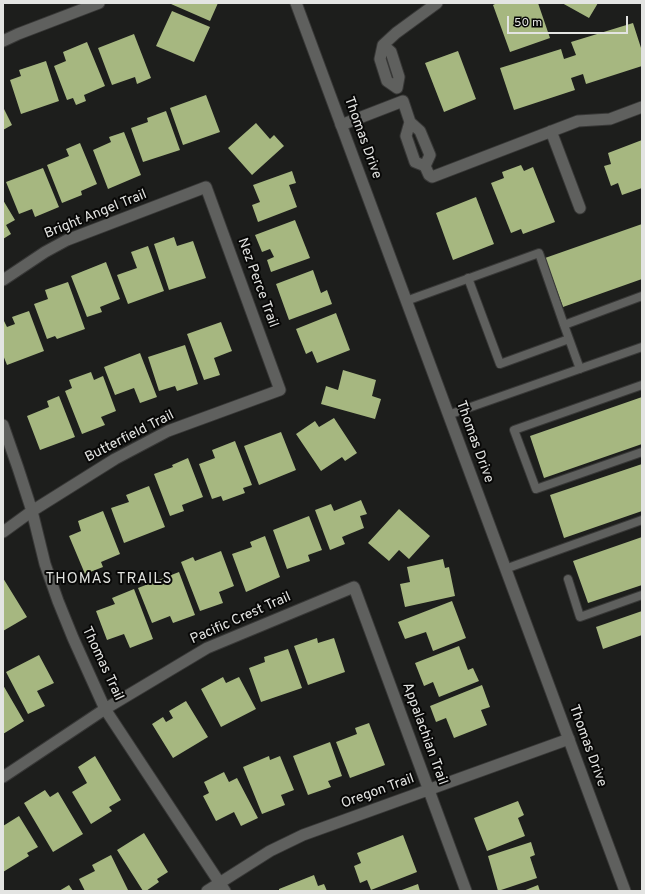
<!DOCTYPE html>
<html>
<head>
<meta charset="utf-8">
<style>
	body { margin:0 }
	#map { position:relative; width:645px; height:894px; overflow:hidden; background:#1d1e1c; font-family:Overpass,sans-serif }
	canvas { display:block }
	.frame { position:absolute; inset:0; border:4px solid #e3e4e2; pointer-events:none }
	.scale { position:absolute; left:507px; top:16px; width:121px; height:18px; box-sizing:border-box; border:2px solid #e3e4e2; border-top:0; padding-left:5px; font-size:12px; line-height:14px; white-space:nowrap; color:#e3e4e2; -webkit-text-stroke:3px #080807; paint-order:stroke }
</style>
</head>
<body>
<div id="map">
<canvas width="645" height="894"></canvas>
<div class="frame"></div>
<div class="scale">50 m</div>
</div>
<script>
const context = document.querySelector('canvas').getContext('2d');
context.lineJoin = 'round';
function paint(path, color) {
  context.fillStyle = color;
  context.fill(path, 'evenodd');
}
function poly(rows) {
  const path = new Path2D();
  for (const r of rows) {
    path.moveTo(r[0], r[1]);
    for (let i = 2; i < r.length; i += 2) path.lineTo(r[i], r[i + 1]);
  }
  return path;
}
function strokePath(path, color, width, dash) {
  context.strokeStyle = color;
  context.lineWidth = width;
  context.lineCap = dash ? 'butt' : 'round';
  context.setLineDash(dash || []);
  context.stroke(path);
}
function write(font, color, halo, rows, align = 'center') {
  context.font = font + ' Overpass,sans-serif';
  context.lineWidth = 4;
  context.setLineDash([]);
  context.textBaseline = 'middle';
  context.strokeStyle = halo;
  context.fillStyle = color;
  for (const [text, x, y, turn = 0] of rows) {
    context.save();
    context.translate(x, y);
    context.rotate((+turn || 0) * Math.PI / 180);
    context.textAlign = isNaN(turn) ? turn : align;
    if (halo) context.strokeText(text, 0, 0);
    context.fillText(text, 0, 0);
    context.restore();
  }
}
paint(poly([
	[172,3,218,3,210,21,171,4],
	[497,3,538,3,550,38,510,52,493,5],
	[562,3,598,3,589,18],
	[172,11,210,27,194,62,156,46],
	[633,23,642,51,642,66,586,84,583,74,571,78,575,90,514,110,500,68,561,49,564,59,576,55,571,42],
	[134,34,151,78,137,84,135,77,112,85,98,48],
	[87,42,105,86,84,95,86,101,76,105,73,98,67,100,54,66,66,61,63,52],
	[458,51,476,99,444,112,425,63],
	[46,61,59,101,21,114,10,80,21,76,19,70],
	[206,95,220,132,183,145,170,108],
	[3,107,12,125,3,130],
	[166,111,180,150,143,162,131,128,148,122,147,118],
	[256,123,270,139,274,135,284,146,252,175,228,148],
	[124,132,141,175,108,189,93,150,111,142,109,137],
	[642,140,642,188,622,195,618,183,611,186,604,166,611,164,608,153],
	[80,143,97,184,81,191,82,195,62,203,47,165,69,156,66,149],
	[521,165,524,171,533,167,555,222,523,234,521,229,511,233,491,183,504,178,502,172],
	[43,168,59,207,35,217,32,209,19,214,6,182],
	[292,171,296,183,289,185,297,207,258,222,252,205,260,202,253,185],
	[476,197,494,244,453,260,436,213],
	[3,200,15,220,6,225,11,234,3,239],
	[295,220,310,258,271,272,267,260,274,257,270,249,262,252,255,235],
	[642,224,642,279,563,307,545,258],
	[174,237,177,246,193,241,206,278,169,290,154,244],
	[148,246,164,291,128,304,117,275,137,268,131,252],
	[106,262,120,299,100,307,102,312,87,317,71,276],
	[313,270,321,293,327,290,332,304,289,320,276,284],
	[68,282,85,329,57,339,55,336,47,339,34,304,48,299,45,290],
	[29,311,44,351,7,365,3,355,3,322,4,321,7,327,15,324,12,317],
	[336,313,350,350,317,363,312,351,306,354,296,329],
	[221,322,232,351,214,358,220,375,204,380,187,334],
	[185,345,198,384,177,391,175,386,159,391,148,357],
	[140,353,157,397,140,403,134,388,115,395,104,367],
	[343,370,376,380,372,396,381,399,375,419,321,404,326,386,338,390],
	[91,372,94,380,103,376,116,411,101,417,105,425,82,434,65,391,72,388,69,380],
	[59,396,75,437,40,450,27,416,49,407,47,401],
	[642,397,642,444,544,478,530,436],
	[334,418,357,453,345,461,342,457,321,471,296,434,315,421,319,427],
	[281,432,296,470,259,485,244,446],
	[235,441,252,485,243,488,245,493,223,501,221,496,212,499,199,464,215,458,212,450],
	[188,458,203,497,182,505,184,511,170,516,154,474,173,467,172,465],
	[642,464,642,511,564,538,550,495],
	[149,486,165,527,124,543,111,508,129,502,126,495],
	[361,500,367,514,360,516,364,528,342,537,345,544,330,550,315,510,331,504,334,511],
	[399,509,430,536,409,559,399,550,389,561,368,543],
	[103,511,120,554,101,562,103,567,85,574,69,536,81,531,78,521],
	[309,516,322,550,308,555,310,561,287,569,273,530],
	[265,536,280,577,246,592,232,554,252,547,250,542],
	[642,537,642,585,588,603,573,561],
	[221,551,234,586,219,592,223,603,200,611,181,562,193,557,195,561],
	[443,559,445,568,449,567,455,596,405,607,400,584,410,582,407,567],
	[179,572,195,615,173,623,170,616,152,623,138,588],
	[3,578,27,617,3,631],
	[134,589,153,639,130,648,124,634,107,640,96,611,115,604,112,598],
	[452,601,466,638,433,651,426,632,405,639,398,622],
	[642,611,642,635,603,649,596,627],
	[317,638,318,643,334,638,345,672,308,685,294,646],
	[459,646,468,670,473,668,479,681,439,697,433,682,424,686,415,663],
	[288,649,302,688,261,702,249,668,265,662,264,657],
	[39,655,54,683,37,691,45,706,28,714,6,672],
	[223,677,226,683,239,677,256,709,221,727,201,689],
	[3,685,24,721,3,734],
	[482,685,490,707,481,710,487,725,454,738,446,718,436,722,430,706],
	[186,701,208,737,173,758,152,724,163,717,166,722,173,718,169,711],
	[369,723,385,765,350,778,336,742,357,734,355,728],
	[330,742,342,776,328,781,331,787,308,795,293,756],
	[95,756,121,800,109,807,112,811,91,824,72,792,87,783,78,767],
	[269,756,270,760,280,756,294,790,281,795,285,805,262,814,243,767],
	[224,772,229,782,237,778,258,818,241,826,234,812,216,821,203,796,209,793,204,782],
	[45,790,50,797,58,792,83,834,53,852,24,803],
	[518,801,524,815,518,818,525,836,487,851,474,818],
	[19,816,38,847,27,853,29,856,3,872,3,826],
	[144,833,168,872,157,879,159,882,146,891,143,891,117,850],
	[403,835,417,872,371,890,367,880,360,883,354,866,361,863,357,853],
	[531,842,535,855,530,857,537,878,498,891,488,856],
	[111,855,128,890,126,891,85,891,79,879,95,871,92,865],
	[314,875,318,886,324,884,327,891,279,891,279,889],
	[418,884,420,891,399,891],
	[69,885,73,891,59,891],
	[538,885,540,891,523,891]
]), '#a6b780');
const service = poly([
	[468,278,500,364,569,339],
	[406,301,539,253,564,325],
	[580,369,564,325,642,296],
	[642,385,514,430,536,489,642,452],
	[448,415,642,347],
	[505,569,642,520],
	[568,579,580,617,642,595]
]);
const minor = poly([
	[3,41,18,34,99,3],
	[383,45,391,52,399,77,397,88,387,81,380,59,383,45],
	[383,45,396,33,437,3],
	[341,125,403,101,410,122,406,136,415,162,425,166,430,155,420,131,410,122],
	[551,131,580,208],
	[425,166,429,175,432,177,578,121,610,119,642,107],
	[3,280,45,252,67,240,206,187,280,390,168,431,115,459,32,511,3,532],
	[3,425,18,468,32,511,45,564,58,601,73,638,105,709,225,891],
	[3,777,105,709,207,648,354,587,466,891],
	[207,891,270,851,303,835,569,739]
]);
const tertiary = poly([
	[296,3,625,891]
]);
strokePath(service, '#383837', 10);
strokePath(minor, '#383837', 13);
strokePath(tertiary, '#383837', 13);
strokePath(service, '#5f605e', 8);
strokePath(minor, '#5f605e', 11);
strokePath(tertiary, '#5f605e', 11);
write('14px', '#e3e4e2', '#080807', [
	["Thomas Drive",362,138,70],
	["Bright Angel Trail",96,215,-22],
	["Nez Perce Trail",257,283,70],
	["Butterfield Trail",130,437,-27],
	["Thomas Drive",474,442,70],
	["Pacific Crest Trail",241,619,-24],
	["Thomas Trail",102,664,65],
	["Appalachian Trail",424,734,70],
	["Thomas Drive",587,746,70],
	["Oregon Trail",378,792,-20]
]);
context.letterSpacing = '1px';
write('15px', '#e1e2de', '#080807', [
	["THOMAS TRAILS",109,580]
]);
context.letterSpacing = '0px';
</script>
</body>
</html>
